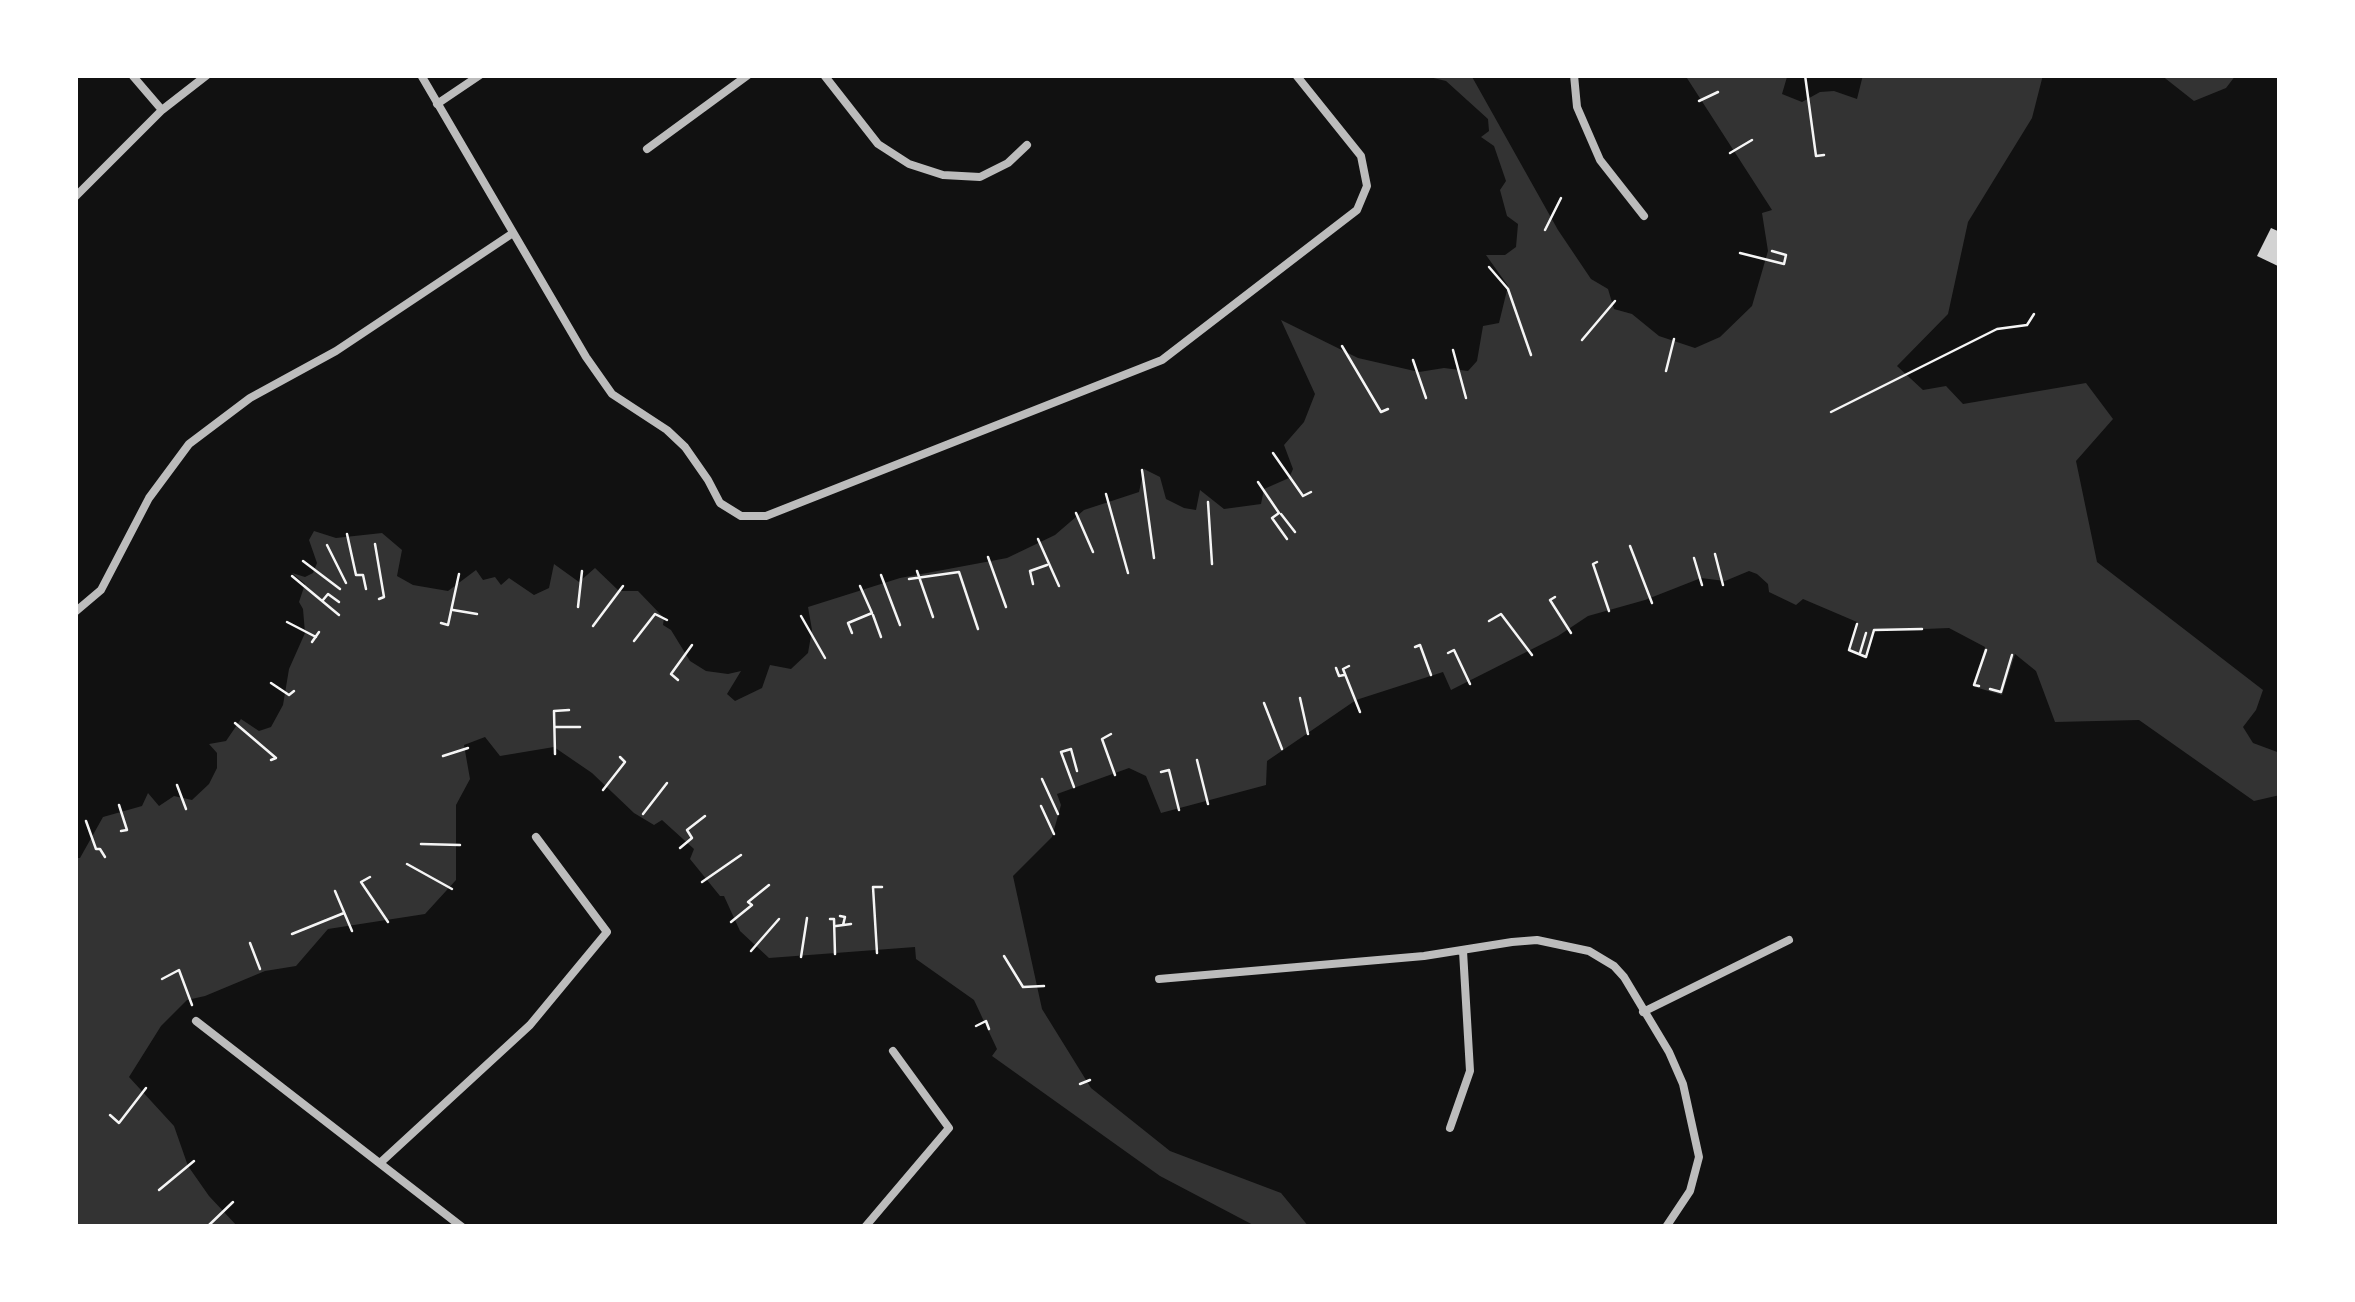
<!DOCTYPE html>
<html>
<head>
<meta charset="utf-8">
<style>
	body { margin:0 }
	#map { position:relative; width:2355px; height:1302px; overflow:hidden; background:#111; font-family:"DM Sans",sans-serif }
	canvas { display:block }
	.frame { position:absolute; inset:0; border:78px solid #fff; pointer-events:none }
</style>
</head>
<body>
<div id="map">
<canvas width="2355" height="1302"></canvas>
<div class="frame"></div>
</div>
<script>
const context = document.querySelector('canvas').getContext('2d');
context.lineJoin = 'round';
function paint(path, color) {
  context.fillStyle = color;
  context.fill(path, 'evenodd');
}
function poly(rows) {
  const path = new Path2D();
  for (const r of rows) {
    path.moveTo(r[0], r[1]);
    for (let i = 2; i < r.length; i += 2) path.lineTo(r[i], r[i + 1]);
  }
  return path;
}
function strokePath(path, color, width, dash) {
  context.strokeStyle = color;
  context.lineWidth = width;
  context.lineCap = dash ? 'butt' : 'round';
  context.setLineDash(dash || []);
  context.stroke(path);
}
paint(poly([
	[1427,75,1471,75,1558,230,1591,279,1608,289,1614,309,1632,314,1659,336,1695,348,1720,337,1752,306,1768,251,1762,213,1772,210,1685,75,1787,77,1782,94,1802,102,1820,92,1834,91,1857,99,1863,75,2043,75,2032,118,1968,222,1948,314,1897,366,1923,390,1946,386,1963,404,2086,383,2113,419,2076,461,2097,562,2263,690,2256,710,2243,727,2253,743,2280,753,2280,795,2254,801,2139,720,2055,722,2036,671,2015,654,2002,695,1975,687,1985,647,1949,628,1875,631,1866,658,1848,650,1857,622,1803,599,1796,605,1769,592,1768,584,1757,574,1749,571,1725,581,1701,578,1645,600,1588,616,1558,636,1451,690,1443,672,1356,700,1267,761,1266,785,1161,813,1146,776,1129,768,1057,794,1061,805,1052,837,1013,876,1042,1009,1091,1088,1170,1151,1281,1193,1309,1227,1257,1227,1160,1176,992,1056,997,1049,974,1000,916,959,915,947,769,958,740,931,724,896,720,896,690,859,694,849,662,820,654,825,634,813,592,773,554,747,500,756,485,737,464,745,470,779,456,805,456,880,425,914,328,929,296,966,265,971,205,996,187,1000,161,1026,129,1077,174,1126,188,1166,209,1196,238,1227,75,1227,75,858,80,858,103,817,142,806,148,793,159,806,174,796,192,800,209,784,217,768,217,753,209,744,226,741,241,719,259,731,271,727,283,705,289,669,305,633,303,609,299,602,305,584,292,573,305,577,313,573,317,563,309,540,314,531,336,538,382,533,402,550,397,576,413,585,448,591,476,570,483,580,495,577,501,585,509,578,534,595,549,588,554,564,579,582,595,568,619,591,638,591,664,618,663,625,671,630,690,661,706,671,728,674,741,671,727,694,735,701,762,688,770,665,791,669,808,653,812,630,808,607,900,578,1007,558,1055,535,1084,510,1139,492,1144,469,1160,477,1166,499,1184,508,1196,510,1200,490,1224,509,1261,504,1264,489,1289,478,1293,469,1284,445,1304,422,1315,394,1281,320,1358,358,1419,372,1444,368,1468,371,1477,361,1483,326,1499,323,1508,286,1486,255,1505,255,1516,247,1518,224,1507,216,1500,190,1506,181,1494,146,1481,137,1489,131,1488,119,1446,81,1425,76],
	[2161,75,2236,75,2226,88,2194,101]
]), '#333');
paint(poly([
	[2271,228,2280,232,2280,267,2257,256]
]), '#d3d3d3');
strokePath(poly([
	[1805,75,1816,156,1824,155],
	[1699,101,1718,92],
	[1730,153,1752,140],
	[1545,230,1561,198],
	[1740,253,1784,264,1786,255,1772,251],
	[1489,267,1508,289,1531,355],
	[1582,340,1615,301],
	[1342,346,1381,412,1388,409],
	[1453,350,1466,398],
	[1413,360,1426,398],
	[1666,371,1674,339],
	[1831,412,1997,329,2027,325,2034,314],
	[1273,453,1303,496,1311,492],
	[1142,470,1154,558],
	[1258,482,1279,513,1272,518,1287,539],
	[1106,494,1128,573],
	[1208,502,1212,564],
	[1076,513,1093,552],
	[1281,514,1295,532],
	[347,534,356,575,363,575,366,589],
	[1038,539,1059,586],
	[375,544,384,597,379,599],
	[327,545,346,583],
	[1630,546,1652,603],
	[1715,554,1723,585],
	[988,557,1006,607],
	[1694,558,1702,585],
	[303,561,340,589],
	[1597,562,1593,564,1609,611],
	[917,571,933,617],
	[881,575,900,625],
	[292,576,339,615],
	[909,579,959,572,978,629],
	[1033,584,1030,571,1047,565],
	[1555,597,1550,600,1571,633],
	[323,600,328,594,339,602],
	[578,607,582,571],
	[453,610,477,614],
	[873,615,881,637],
	[801,616,825,658],
	[1489,621,1501,614,1532,655],
	[287,622,316,637],
	[441,623,448,625,459,574],
	[1857,624,1849,650,1866,657,1874,630,1922,629],
	[593,626,623,586],
	[852,633,848,623,872,613,860,586],
	[634,641,655,614,667,620],
	[312,642,319,632],
	[1415,647,1420,645,1431,675],
	[1448,653,1454,650,1470,684],
	[1860,653,1866,633],
	[1349,666,1343,669,1360,712],
	[1336,668,1339,676,1344,675],
	[678,680,671,674,692,645],
	[271,683,289,695,294,691],
	[1979,686,1974,685,1986,650],
	[1990,689,2001,692,2012,655],
	[1300,698,1308,734],
	[1264,703,1282,749],
	[235,723,276,758,271,760],
	[556,727,580,727],
	[1111,734,1102,739,1115,775],
	[555,754,554,711,569,710],
	[443,756,468,748],
	[1197,760,1208,804],
	[1161,772,1169,770,1179,810],
	[1042,779,1058,814],
	[177,785,186,809],
	[1074,787,1061,752,1071,749,1077,771],
	[603,790,625,762,620,757],
	[119,805,127,830,121,831],
	[1041,806,1054,834],
	[643,814,667,783],
	[86,821,96,849,100,849,105,857],
	[421,844,460,845],
	[680,848,692,838,687,830,705,816],
	[407,864,452,889],
	[370,877,361,882,388,922],
	[702,882,741,855],
	[335,891,352,931],
	[840,916,845,917,843,925],
	[830,919,834,919,835,954],
	[731,922,752,905,748,902,769,885],
	[836,926,851,924],
	[292,934,344,913],
	[250,943,260,969],
	[751,951,779,919],
	[877,953,873,887,882,887],
	[1004,956,1023,987,1044,986],
	[801,957,807,918],
	[162,979,179,970,192,1005],
	[976,1026,986,1021,989,1029],
	[1080,1084,1090,1080],
	[110,1115,119,1123,146,1088],
	[159,1190,194,1161],
	[207,1227,233,1202]
]), '#f5f5f5', 2.5);
strokePath(poly([
	[132,75,162,110],
	[421,75,586,357,612,394,667,430,685,447,708,480,720,503,741,516,766,516,1162,360,1357,210,1367,186,1361,156,1296,75],
	[824,75,878,144,909,164,943,175,980,177,1008,163,1027,145],
	[1574,75,1577,107,1600,160,1644,216],
	[437,104,480,75],
	[647,149,748,75],
	[75,197,162,110,207,75],
	[75,612,101,590,149,498,189,444,250,398,336,351,513,233],
	[1159,979,1424,956,1512,942,1537,940,1589,951,1614,966,1624,977,1669,1052,1683,1084,1699,1157,1690,1191,1666,1227],
	[1643,1012,1789,940],
	[196,1021,462,1227],
	[1450,1128,1470,1071,1463,951],
	[380,1163,530,1025,607,932,536,837],
	[865,1227,949,1128,893,1051]
]), '#bcbcbc', 8);
</script>
</body>
</html>
